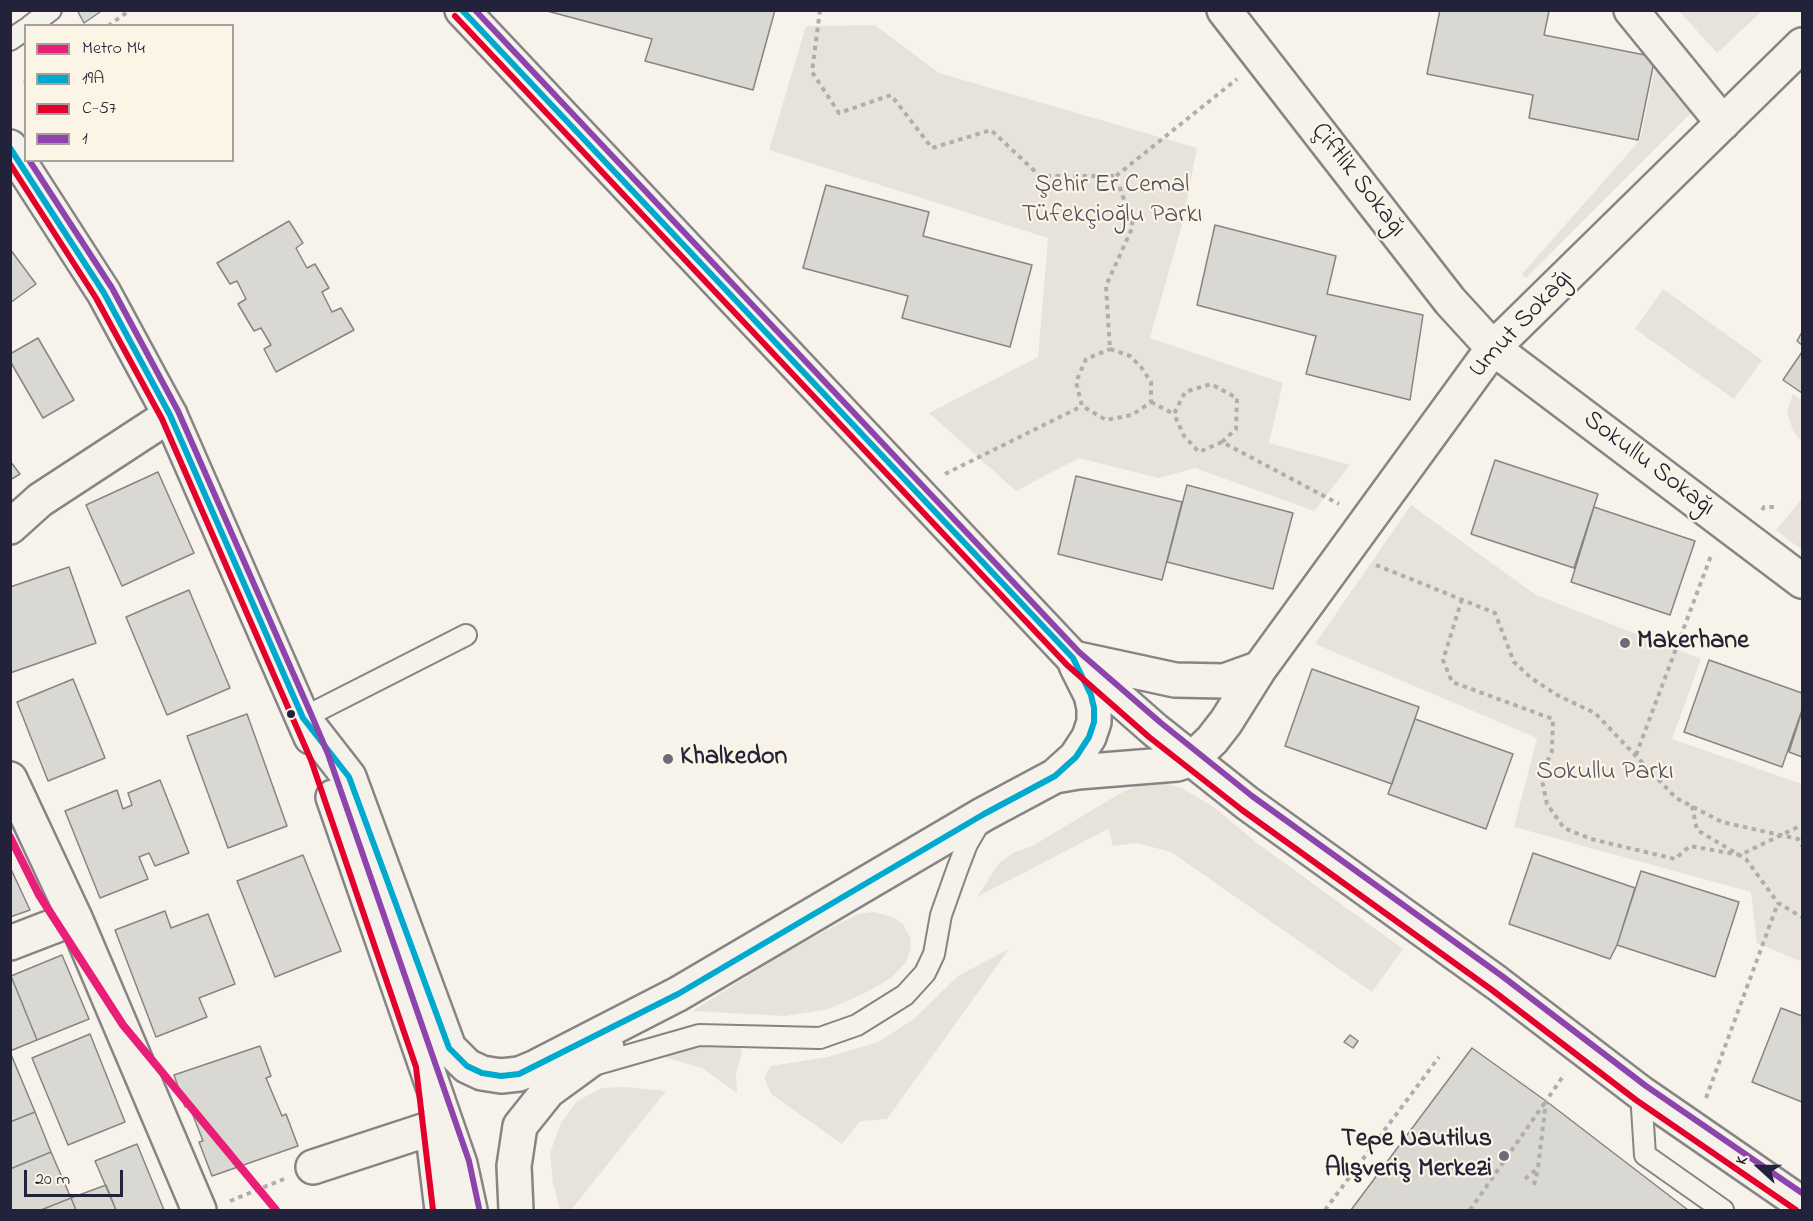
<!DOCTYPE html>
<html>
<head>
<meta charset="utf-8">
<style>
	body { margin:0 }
	#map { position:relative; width:1813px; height:1221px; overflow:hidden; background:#f7f3ea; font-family:"Indie Flower",sans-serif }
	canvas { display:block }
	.frame { position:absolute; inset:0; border:12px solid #22223b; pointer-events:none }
	.legend { position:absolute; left:24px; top:24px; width:210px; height:138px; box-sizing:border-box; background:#fcf5e5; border:2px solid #a5a1a1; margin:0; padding:8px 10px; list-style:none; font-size:18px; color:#22223b }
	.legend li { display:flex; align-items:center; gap:12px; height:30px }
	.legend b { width:30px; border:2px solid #a5a1a1 }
	.north { position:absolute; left:1729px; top:1137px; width:60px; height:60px; -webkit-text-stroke:4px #fcf5e5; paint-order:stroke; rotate:291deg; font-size:16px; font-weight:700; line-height:24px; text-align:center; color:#22223b }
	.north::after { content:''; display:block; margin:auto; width:21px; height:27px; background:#22223b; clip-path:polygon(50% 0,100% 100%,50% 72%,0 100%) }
	.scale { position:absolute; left:24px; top:1170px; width:99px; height:27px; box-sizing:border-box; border:3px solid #22223b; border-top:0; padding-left:8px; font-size:18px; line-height:21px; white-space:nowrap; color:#22223b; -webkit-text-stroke:4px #fcf5e5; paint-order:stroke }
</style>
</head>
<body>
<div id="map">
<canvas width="1813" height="1221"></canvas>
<div class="frame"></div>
<ul class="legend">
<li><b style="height:8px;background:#e91e76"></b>Metro M4</li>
<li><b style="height:8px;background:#00a9ce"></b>19A</li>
<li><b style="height:8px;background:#e4002b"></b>C-57</li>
<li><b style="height:8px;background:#8e44ad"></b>1</li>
</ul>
<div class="north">K</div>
<div class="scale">20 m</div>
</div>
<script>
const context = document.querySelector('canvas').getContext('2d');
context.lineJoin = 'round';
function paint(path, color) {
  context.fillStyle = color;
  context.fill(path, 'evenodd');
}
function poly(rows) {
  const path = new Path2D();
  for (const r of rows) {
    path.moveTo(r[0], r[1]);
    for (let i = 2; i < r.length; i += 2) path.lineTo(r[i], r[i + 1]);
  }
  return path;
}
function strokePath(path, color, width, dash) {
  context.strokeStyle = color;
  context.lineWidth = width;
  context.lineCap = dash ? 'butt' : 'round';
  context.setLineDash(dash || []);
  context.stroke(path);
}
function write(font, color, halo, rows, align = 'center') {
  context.font = font + ' "Indie Flower",sans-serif';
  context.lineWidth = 4.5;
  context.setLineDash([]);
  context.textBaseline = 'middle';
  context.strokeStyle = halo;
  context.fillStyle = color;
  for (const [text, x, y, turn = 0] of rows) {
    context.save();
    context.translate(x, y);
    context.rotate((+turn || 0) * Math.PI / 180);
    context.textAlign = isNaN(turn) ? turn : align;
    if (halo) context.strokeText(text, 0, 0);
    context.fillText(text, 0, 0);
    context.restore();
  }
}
paint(poly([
	[1679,11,1762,11,1717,53],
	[875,25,939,73,1197,148,1182,225,1150,338,1283,383,1269,443,1350,465,1314,511,1195,468,1159,478,1079,458,1016,491,929,413,1038,357,1048,238,769,150,806,26],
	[1657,58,1697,107,1526,278,1522,274,1640,140],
	[1663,289,1762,360,1734,399,1635,329],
	[1793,394,1802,400,1802,442,1793,431,1787,411],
	[1802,499,1802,550,1776,530],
	[1411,505,1536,595,1701,659,1672,739,1802,784,1802,962,1757,943,1751,892,1514,827,1537,738,1315,644],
	[1151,779,1182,788,1215,808,1257,843,1403,949,1372,992,1171,852,1137,843,1113,846,1108,829,977,897,999,863,1013,853,1034,845,1119,794],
	[873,912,893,917,903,924,910,937,911,949,906,962,891,978,867,992,829,1009,785,1016,692,1011,796,946,858,914],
	[1009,949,887,1119,860,1121,842,1144,771,1094,764,1078,771,1066,828,1057,878,1042,914,1019,958,976],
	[693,1044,739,1044,742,1053,736,1074,737,1093,702,1068,660,1056],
	[624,1087,666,1091,571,1210,560,1210,553,1183,550,1153,561,1123,577,1101,602,1088]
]), '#e8e3da');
const building = poly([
	[77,10,103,10,84,23,77,10],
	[775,10,753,90,645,61,652,39,547,11,775,10],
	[1440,10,1549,11,1544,35,1655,57,1638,140,1529,118,1533,95,1427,74,1440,10],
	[826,185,929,212,923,236,1032,265,1010,347,902,318,908,296,803,268,826,185],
	[289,221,303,243,296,248,307,268,315,264,329,288,322,292,332,312,341,308,354,330,276,372,264,349,271,345,261,328,254,331,238,304,246,299,237,281,230,284,217,263,289,221],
	[1215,225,1336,256,1327,294,1423,315,1410,400,1306,374,1316,336,1197,305,1215,225],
	[10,249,36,284,10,303,10,249],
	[1802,332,1802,345,1797,341,1802,332],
	[38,338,74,400,43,418,10,361,10,354,38,338],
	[1802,352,1802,393,1783,380,1802,352],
	[1495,460,1598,494,1574,568,1471,534,1495,460],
	[10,461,20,474,10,480,10,461],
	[158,472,194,553,122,586,86,505,158,472],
	[1076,476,1182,502,1162,580,1058,554,1076,476],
	[1187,485,1293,513,1273,589,1167,562,1187,485],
	[1594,507,1695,541,1670,615,1571,582,1594,507],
	[69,567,96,643,10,673,10,587,69,567],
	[189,590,230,688,167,715,126,617,189,590],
	[1709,660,1802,693,1802,710,1782,767,1684,732,1709,660],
	[1312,669,1419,707,1392,784,1285,746,1312,669],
	[73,679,105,758,48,781,17,702,73,679],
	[1802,711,1802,757,1789,752,1802,711],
	[247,714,287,826,228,848,187,736,247,714],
	[1415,719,1513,754,1486,829,1388,794,1415,719],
	[160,780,189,853,155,866,149,853,139,857,148,879,100,898,65,811,117,790,123,809,132,805,128,793,160,780],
	[1533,853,1635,888,1617,945,1610,959,1509,924,1533,853],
	[303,855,341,951,275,977,237,881,303,855],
	[10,867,30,910,10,917,10,867],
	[1641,871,1739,902,1715,977,1617,945,1641,871],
	[165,911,171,928,208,914,235,984,199,998,207,1017,156,1037,115,930,165,911],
	[62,955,89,1019,37,1040,11,976,62,955],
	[11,976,37,1040,10,1051,10,976,11,976],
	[1781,1008,1802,1016,1802,1102,1752,1082,1781,1008],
	[90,1034,125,1122,68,1145,32,1058,90,1034],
	[1350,1035,1358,1041,1353,1048,1344,1042,1350,1035],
	[260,1046,271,1076,266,1078,282,1116,286,1114,298,1146,212,1176,199,1142,203,1141,189,1105,185,1107,174,1075,260,1046],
	[1472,1048,1546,1101,1688,1210,1351,1210,1472,1048],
	[10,1052,35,1112,10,1122,10,1052],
	[35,1112,51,1152,10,1169,10,1122,35,1112],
	[137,1144,164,1210,116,1210,95,1161,137,1144],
	[51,1152,71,1198,41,1210,11,1210,10,1169,51,1152],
	[106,1185,116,1210,76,1210,71,1198,106,1185],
	[71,1198,76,1210,41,1210,71,1198]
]);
paint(building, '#dad8d2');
strokePath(building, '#868485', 1.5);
const service = poly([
	[30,26,51,10],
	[10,40,26,29],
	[303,718,466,635],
	[594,1065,699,1035,820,1038,857,1025,905,995,925,973,934,954,941,915,957,870,967,844,981,820],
	[1641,1093,1645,1155,1723,1210]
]);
const minor = poly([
	[1224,10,1450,301,1493,348,1802,581],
	[1631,10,1723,123],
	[10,527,40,500,170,415],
	[1073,658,1175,680,1224,681,1260,668],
	[1192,759,1212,740,1226,722,1260,668,1493,348,1802,45],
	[10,779,75,918,199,1210],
	[10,943,75,918],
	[313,1167,432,1128]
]);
const primary = poly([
	[462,10,1073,658,1155,730,1247,803,1497,983,1641,1093,1802,1204],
	[10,147,104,293,170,415,311,737],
	[303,718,349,777,449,1048,467,1066,482,1073,501,1076,519,1074,536,1067,678,994,984,814,1055,776,1076,757,1089,737,1094,722,1094,708,1091,695,1076,665],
	[1055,776,1078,772,1177,764,1192,759],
	[333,797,460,1164,470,1210],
	[432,1127,442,1210],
	[516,1210,514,1166,520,1126,548,1091,607,1048]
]);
strokePath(service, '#868485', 24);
strokePath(minor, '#868485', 38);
strokePath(primary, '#868485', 38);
strokePath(poly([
	[820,10,812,72,839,113,891,95,932,148,991,130,1040,176,1116,176,1133,226,1106,286,1110,349],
	[108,26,130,10],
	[24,83,26,82],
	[1116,176,1237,79],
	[1110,349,1130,356,1141,367,1151,382,1151,402,1132,415,1106,420,1082,406,1076,382,1086,359,1110,349],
	[1151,402,1174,414],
	[1222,442,1236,429,1237,398,1211,384,1185,392,1174,414,1184,436,1199,452,1222,442,1339,504],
	[945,474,1082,406],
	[1762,510,1764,507,1775,507],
	[1376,565,1495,613,1514,662,1531,678,1557,695,1595,713,1676,798,1722,822,1798,839,1802,846],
	[1462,599,1443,660,1452,682,1553,719,1552,751,1541,776,1547,804,1564,828,1591,839,1675,859,1690,846,1740,855,1802,825],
	[1636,755,1712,553],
	[1692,806,1697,830,1746,859,1778,903,1802,917],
	[1706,1098,1778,903],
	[1525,1179,1538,1168,1546,1101,1564,1075],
	[1534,1185,1538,1168],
	[230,1201,284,1179],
	[1325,1210,1439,1057],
	[1470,1210,1546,1101]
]), '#b0aead', 4, [4.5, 4.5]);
strokePath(service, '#f5f2ec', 20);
strokePath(minor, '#f5f2ec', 33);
strokePath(primary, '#f5f2ec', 33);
strokePath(poly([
	[10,148,104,293,170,415,303,718,349,777,449,1048,467,1066,482,1073,501,1076,519,1074,678,994,984,814,1055,776,1076,757,1089,737,1094,722,1094,708,1091,695,1073,658,462,10]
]), '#00a9ce', 6);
strokePath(poly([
	[455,16,1067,665,1149,737,1242,810,1492,990,1636,1100,1796,1210],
	[10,164,96,298,162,419,311,760,416,1067,433,1210]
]), '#e4002b', 6);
strokePath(poly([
	[475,10,1079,652,1161,723,1252,796,1502,976,1646,1086,1802,1193],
	[29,160,112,288,178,411,311,714,328,754,469,1161,479,1208]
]), '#8e44ad', 6);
strokePath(poly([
	[10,837,39,895,123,1025,276,1210]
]), '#e91e76', 8);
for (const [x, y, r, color] of [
	[1625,643,6,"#6d6b78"],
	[291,714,5,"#22223b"],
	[668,759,6,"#6d6b78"],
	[1504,1156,6,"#6d6b78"]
]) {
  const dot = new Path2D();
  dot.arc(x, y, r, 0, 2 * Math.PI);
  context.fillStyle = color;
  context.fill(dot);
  strokePath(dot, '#fcf5e5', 2);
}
write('26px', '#22223b', '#fcf5e5', [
	["Çiftlik Sokağı",1357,181,52],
	["Umut Sokağı",1522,325,-47],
	["Sokullu Sokağı",1648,465,37]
]);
write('26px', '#504f5f', '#fcf5e5', [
	["Şehir Er Cemal",1112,187],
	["Tüfekçioğlu Parkı",1112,217],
	["Sokullu Parkı",1605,774]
]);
write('bold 26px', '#22223b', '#fcf5e5', [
	["Makerhane",1637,643],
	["Khalkedon",680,759],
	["Tepe Nautilus",1492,1141,"right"],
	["Alışveriş Merkezi",1492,1171,"right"]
], 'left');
</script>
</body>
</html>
